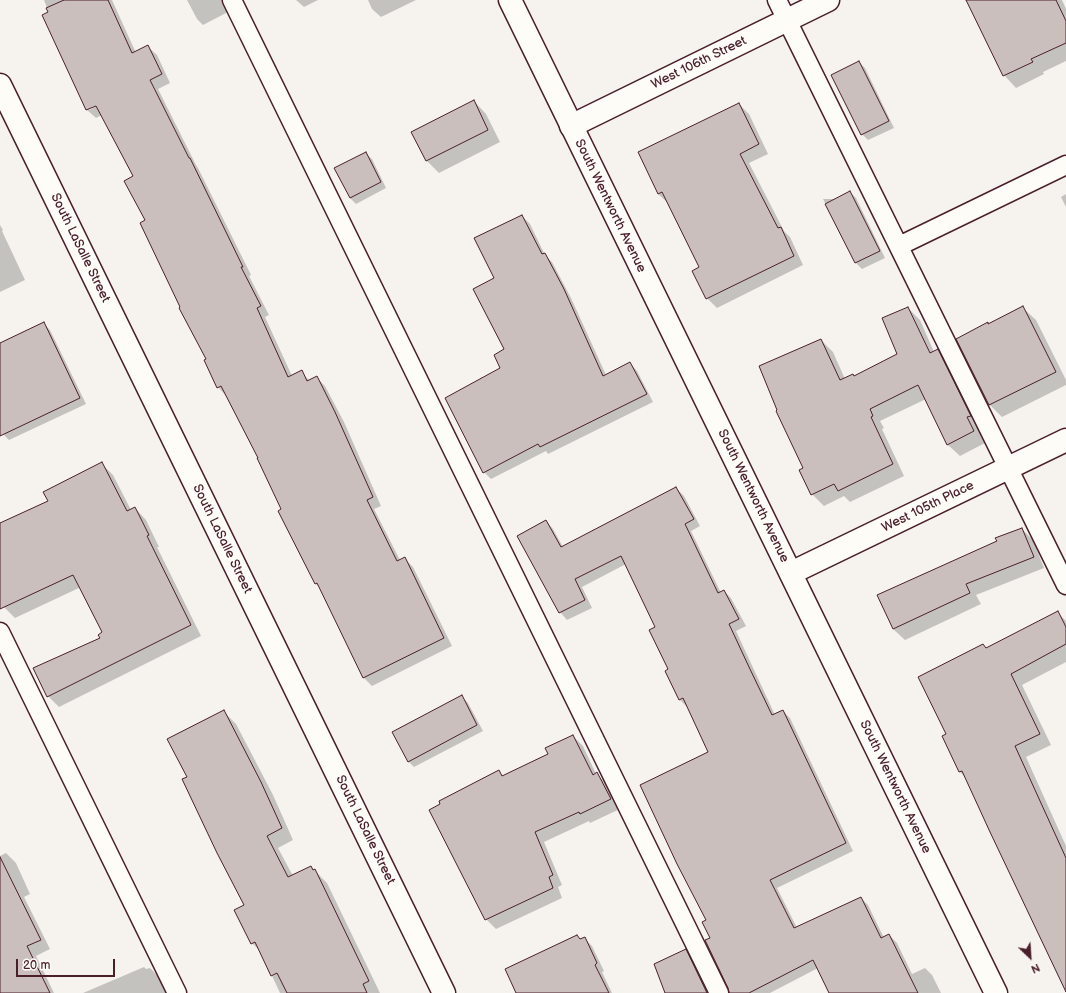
<!DOCTYPE html>
<html>
<head>
<meta charset="utf-8">
<style>
	body { margin:0 }
	#map { position:relative; width:1066px; height:993px; overflow:hidden; background:#f6f3ef; font-family:"Balsamiq Sans",sans-serif }
	canvas { display:block }
	.north { position:absolute; left:1010px; top:937px; width:40px; height:40px; -webkit-text-stroke:3px #fdfcf7; paint-order:stroke; rotate:155deg; font-size:11px; font-weight:700; line-height:16px; text-align:center; color:#4a1f2b }
	.north::after { content:''; display:block; margin:auto; width:14px; height:18px; background:#4a1f2b; clip-path:polygon(50% 0,100% 100%,50% 72%,0 100%) }
	.scale { position:absolute; left:16px; top:959px; width:99px; height:18px; box-sizing:border-box; border:2px solid #4a1f2b; border-top:0; padding-left:5px; font-size:12px; line-height:14px; white-space:nowrap; color:#4a1f2b; -webkit-text-stroke:3px #fdfcf7; paint-order:stroke }
</style>
</head>
<body>
<div id="map">
<canvas width="1066" height="993"></canvas>
<div class="north">N</div>
<div class="scale">20 m</div>
</div>
<script>
const context = document.querySelector('canvas').getContext('2d');
context.lineJoin = 'round';
function paint(path, color) {
  context.fillStyle = color;
  context.fill(path, 'evenodd');
}
function poly(rows) {
  const path = new Path2D();
  for (const r of rows) {
    path.moveTo(r[0], r[1]);
    for (let i = 2; i < r.length; i += 2) path.lineTo(r[i], r[i + 1]);
  }
  return path;
}
function strokePath(path, color, width, dash) {
  context.strokeStyle = color;
  context.lineWidth = width;
  context.lineCap = dash ? 'butt' : 'round';
  context.setLineDash(dash || []);
  context.stroke(path);
}
function write(font, color, halo, rows, align = 'center') {
  context.font = font + ' "Balsamiq Sans",sans-serif';
  context.lineWidth = 3;
  context.setLineDash([]);
  context.textBaseline = 'middle';
  context.strokeStyle = halo;
  context.fillStyle = color;
  for (const [text, x, y, turn = 0] of rows) {
    context.save();
    context.translate(x, y);
    context.rotate((+turn || 0) * Math.PI / 180);
    context.textAlign = isNaN(turn) ? turn : align;
    if (halo) context.strokeText(text, 0, 0);
    context.fillText(text, 0, 0);
    context.restore();
  }
}
paint(poly([
	[44,0,112,0,136,53,148,47,157,55,170,83,158,89,196,165,198,168,251,275,249,276,269,315,265,317,292,376,301,372,310,381,316,377,325,386,344,422,381,506,374,509,400,560,404,558,413,567,452,646,372,686,363,677,320,588,316,584,280,511,282,510,259,458,226,396,218,387,207,360,181,308,146,221,134,177,102,115,96,118,87,110,43,15,49,13],
	[101,104,89,110,89,108],
	[187,0,222,0,228,12,203,25,197,19],
	[296,0,318,0,304,7],
	[368,0,416,0,381,17,372,9],
	[984,0,1062,0,1066,9,1066,61,1043,72,1044,74,1016,88,1004,75],
	[859,62,865,68,894,128,868,140,862,134],
	[474,101,486,114,500,142,439,173,427,161,412,132],
	[739,104,749,114,768,154,749,163,784,231,790,237,803,265,717,308,707,298,700,268,668,203,658,194],
	[365,153,372,159,386,188,356,204,350,198],
	[850,192,856,198,885,258,862,269,856,263,823,199,837,199],
	[1066,194,1066,207,1061,197],
	[522,216,530,224,545,255,552,262,571,298,606,375,630,363,637,371,653,402,548,454,546,451,491,479,484,472,505,350,496,278],
	[0,225,3,230,2,231,25,280,0,292],
	[908,308,920,320,934,352,937,350,949,362,982,427,978,429,985,443,960,456,948,445,926,399,880,421,884,428,882,429,904,476,850,502,844,496,824,506,812,494,804,468,821,340,833,352,845,379,854,377,898,355],
	[1023,308,1036,320,1066,380,1066,385,1002,417,990,405,957,339,987,323,989,324],
	[44,324,50,330,86,404,9,440,3,434,0,427,0,344],
	[102,464,113,475,131,510,135,508,146,520,159,547,157,547,201,636,59,707,48,696,101,638,104,633,81,587,15,618,4,607,0,598,0,524,49,501],
	[676,488,684,496,700,526,691,531,721,593,724,591,731,598,746,626,736,631,775,715,783,711,790,718,853,851,777,888,797,928,861,898,868,905,884,938,889,935,897,943,912,974,925,968,932,975,941,993,830,993,818,968,770,993,730,993,711,939,708,921,710,752,687,707,680,700,666,671,670,669,657,628,626,564,582,587,592,608,567,620,560,612,546,521,553,529,563,547],
	[1022,529,1033,540,1044,568,976,595,981,604,905,640,893,629,998,541],
	[1058,613,1066,621,1066,662,1022,685,1051,745,1026,757,1066,846,1066,964,967,779,960,772,943,737,948,735,986,649],
	[462,697,468,703,483,731,414,767,408,761],
	[223,711,236,724,273,795,293,840,278,848,293,876,311,867,327,883,380,993,280,993,261,952,252,943,245,905,189,777],
	[573,736,583,746,596,774,607,783,620,809,590,823,589,821,544,842,562,885,558,887,562,898,496,929,486,919,499,772,503,776,549,755],
	[6,853,16,863,30,894,24,897,50,949,36,956,54,993,0,993,0,856],
	[577,936,581,940,584,938,592,946,604,971,602,972,612,993,517,993],
	[686,951,693,958,710,993,668,993],
	[144,967,146,969,150,968,159,977,167,993,83,993]
]), '#0003');
const building = poly([
	[64,0,108,0,132,53,148,45,162,74,150,80,189,158,190,158,243,267,241,267,261,306,257,308,288,377,302,370,307,381,317,376,335,412,373,497,367,500,397,561,405,557,444,638,363,678,317,583,315,584,278,511,281,509,257,458,258,458,221,386,217,388,204,360,206,359,179,308,180,307,140,223,145,220,124,181,133,176,96,106,86,110,42,15,48,12,46,8,64,0],
	[966,0,1056,0,1066,21,1066,43,1031,59,1033,62,1003,76,966,0],
	[859,61,889,121,861,135,831,75,859,61],
	[474,100,488,130,426,161,411,132,474,100],
	[739,103,759,144,740,154,778,228,781,227,794,256,706,299,692,271,699,267,662,192,658,194,638,152,739,103],
	[366,152,381,182,350,198,334,168,366,152],
	[850,191,880,251,855,263,825,204,850,191],
	[522,215,542,254,545,253,564,289,603,376,630,362,647,394,540,447,538,444,483,473,445,398,500,368,494,355,504,349,473,289,494,278,474,238,522,215],
	[1023,306,1056,372,989,405,956,339,988,322,988,324,1023,306],
	[908,307,930,353,938,349,971,416,967,417,974,431,947,445,918,385,870,409,873,416,871,417,893,464,838,491,834,484,811,495,799,470,803,468,776,411,777,410,759,366,821,339,840,380,853,374,854,376,897,354,882,318,908,307],
	[44,322,80,398,0,436,0,343,44,322],
	[102,462,127,511,135,507,149,535,147,536,191,625,47,697,33,668,100,638,98,635,102,632,73,575,0,609,0,523,48,501,43,492,102,462],
	[676,487,694,519,685,524,718,593,724,590,739,619,729,624,749,667,772,715,783,710,846,843,770,880,794,928,861,897,881,938,889,934,918,993,829,993,813,960,749,993,729,993,728,988,705,940,710,938,702,922,706,920,677,864,640,785,708,752,683,698,679,700,665,671,668,669,649,630,655,627,621,556,575,579,585,600,559,613,517,536,546,520,561,547,676,487],
	[1022,528,1034,557,966,584,970,593,893,629,877,595,997,541,995,538,1022,528],
	[1058,611,1066,627,1066,644,1011,674,1040,734,1015,746,1066,858,1066,992,990,832,962,771,959,772,942,736,946,734,918,677,983,644,986,648,1058,611],
	[462,695,477,725,408,762,392,732,462,695],
	[224,710,261,782,282,828,267,836,288,877,311,866,313,870,315,869,369,981,363,984,367,993,287,993,277,973,271,976,255,942,251,944,234,910,244,905,217,853,182,779,187,777,167,739,224,710],
	[573,735,593,775,597,772,611,799,580,814,579,812,535,832,553,875,549,877,553,888,485,920,429,810,440,804,439,801,499,770,502,776,548,754,545,748,573,735],
	[0,857,41,940,27,946,50,993,0,993,0,857],
	[577,935,580,939,585,937,597,963,595,965,609,993,516,993,505,969,577,935],
	[686,949,707,993,665,993,654,964,686,949]
]);
paint(building, '#cbbfbe');
strokePath(building, '#4a1f2b', 1);
const lane = poly([
	[232,0,719,993],
	[777,0,1066,585],
	[899,246,1066,165],
	[0,632,177,993]
]);
const street = poly([
	[0,85,444,993],
	[571,126,828,0],
	[791,573,1066,440]
]);
const secondary = poly([
	[510,0,996,993]
]);
strokePath(lane, '#4a1f2b', 21);
strokePath(street, '#4a1f2b', 25);
strokePath(secondary, '#4a1f2b', 25);
strokePath(lane, '#fdfcf7', 18);
strokePath(street, '#fdfcf7', 22);
strokePath(secondary, '#fdfcf7', 22);
write('13px', '#4a1f2b', '#fdfcf7', [
	["West 106th Street",699,63,-26],
	["South Wentworth Avenue",610,206,64],
	["South LaSalle Street",80,248,64],
	["South Wentworth Avenue",753,496,64],
	["West 105th Place",928,507,-26],
	["South LaSalle Street",222,539,64],
	["South Wentworth Avenue",895,787,64],
	["South LaSalle Street",365,830,64]
]);
</script>
</body>
</html>
